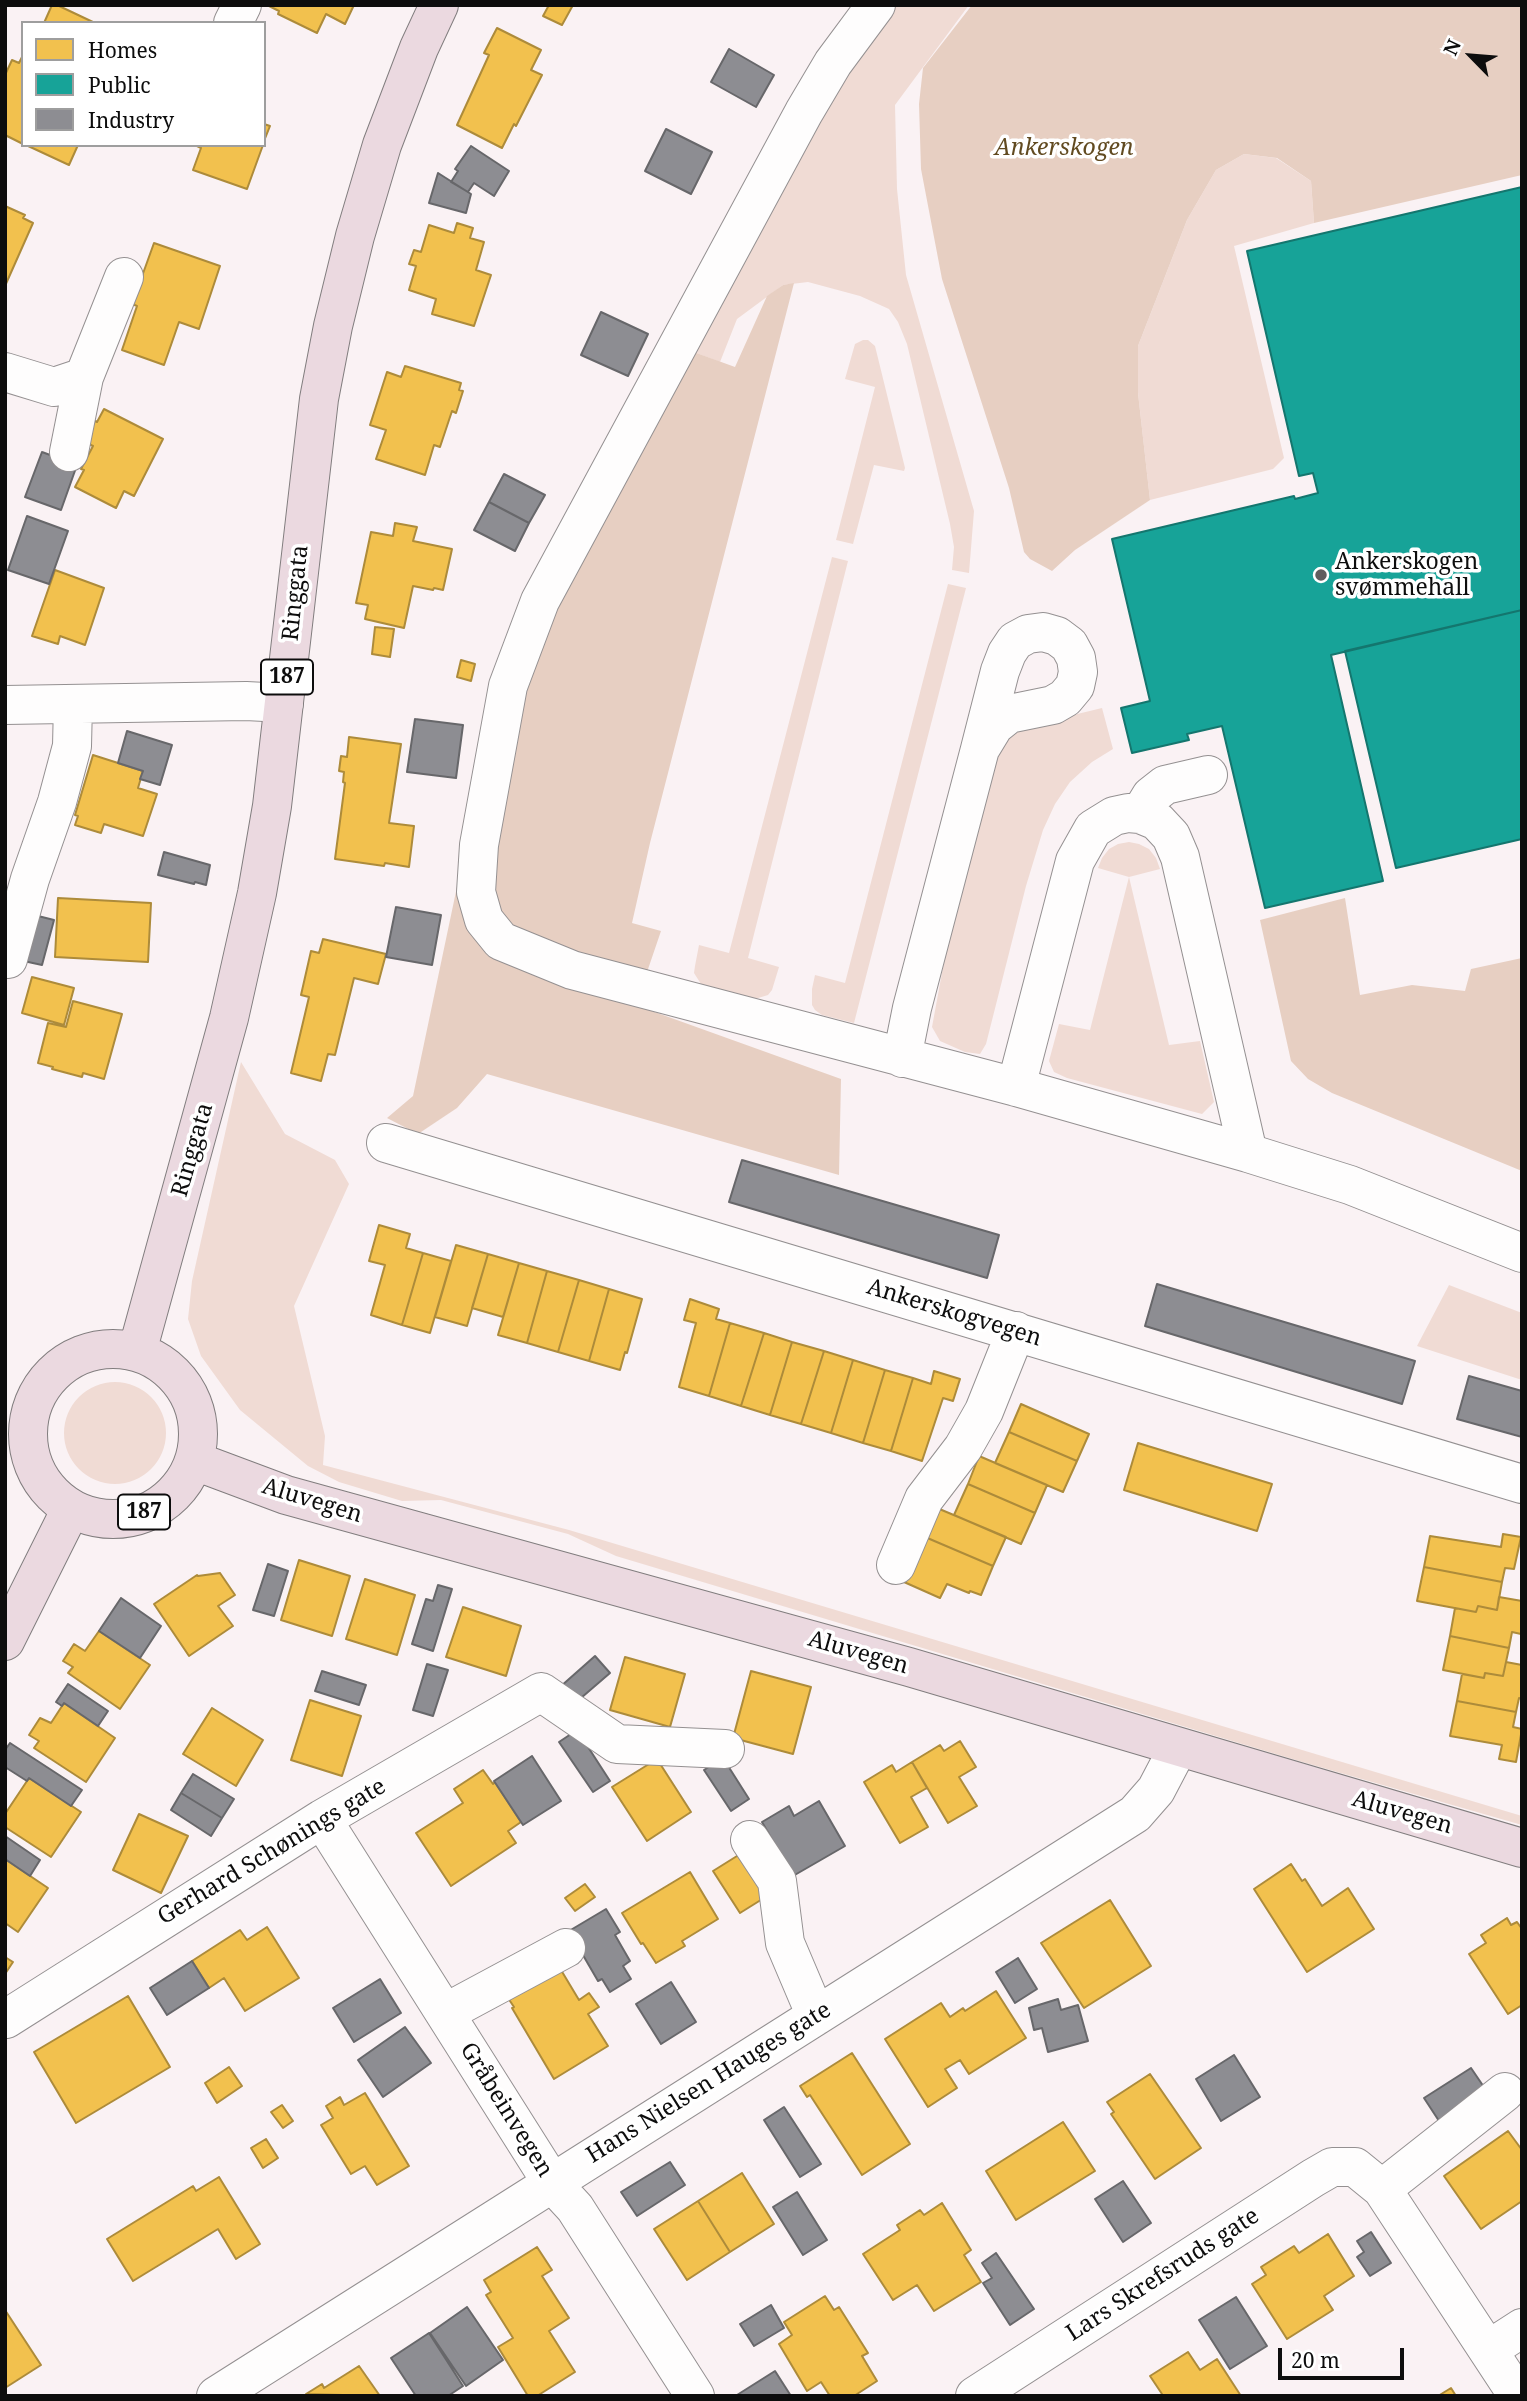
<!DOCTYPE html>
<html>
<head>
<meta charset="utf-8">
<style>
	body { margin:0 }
	#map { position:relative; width:1527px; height:2401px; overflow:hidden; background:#faf2f4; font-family:"Noto Serif",serif }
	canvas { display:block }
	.frame { position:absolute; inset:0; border:7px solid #0d0d0d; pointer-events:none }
	.legend { position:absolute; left:21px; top:21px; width:245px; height:126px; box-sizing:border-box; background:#fff; border:2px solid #9e9e9e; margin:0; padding:9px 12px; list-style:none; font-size:21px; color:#0d0d0d }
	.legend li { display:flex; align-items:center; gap:14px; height:35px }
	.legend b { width:35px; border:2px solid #9e9e9e }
	.north { position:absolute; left:1436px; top:21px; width:70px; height:70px; -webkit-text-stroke:5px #fff; paint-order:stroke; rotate:295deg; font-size:19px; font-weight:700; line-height:28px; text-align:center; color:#0d0d0d }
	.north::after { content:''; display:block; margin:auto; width:24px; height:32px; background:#0d0d0d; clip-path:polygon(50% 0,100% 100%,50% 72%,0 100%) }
	.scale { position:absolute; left:1278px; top:2348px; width:126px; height:32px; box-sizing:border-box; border:4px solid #0d0d0d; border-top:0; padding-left:9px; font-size:21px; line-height:24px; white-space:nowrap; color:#0d0d0d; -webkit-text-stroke:5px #fff; paint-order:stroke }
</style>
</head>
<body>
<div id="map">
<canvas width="1527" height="2401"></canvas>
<div class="frame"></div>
<ul class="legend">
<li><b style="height:19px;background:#f2c14e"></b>Homes</li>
<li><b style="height:19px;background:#17a398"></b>Public</li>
<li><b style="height:19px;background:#8d8d92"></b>Industry</li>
</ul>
<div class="north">N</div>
<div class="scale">20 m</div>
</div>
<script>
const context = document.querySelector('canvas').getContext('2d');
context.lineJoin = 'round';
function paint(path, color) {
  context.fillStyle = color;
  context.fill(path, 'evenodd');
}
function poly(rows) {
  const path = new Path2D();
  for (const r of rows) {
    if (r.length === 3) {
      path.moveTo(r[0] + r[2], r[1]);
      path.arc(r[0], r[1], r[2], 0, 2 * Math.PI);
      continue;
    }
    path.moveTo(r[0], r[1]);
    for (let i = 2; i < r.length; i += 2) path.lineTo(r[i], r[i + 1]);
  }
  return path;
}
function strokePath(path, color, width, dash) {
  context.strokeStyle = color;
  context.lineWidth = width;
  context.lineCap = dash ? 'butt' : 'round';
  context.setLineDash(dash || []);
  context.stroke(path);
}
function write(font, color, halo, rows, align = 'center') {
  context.font = font + ' "Noto Serif",serif';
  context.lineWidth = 7;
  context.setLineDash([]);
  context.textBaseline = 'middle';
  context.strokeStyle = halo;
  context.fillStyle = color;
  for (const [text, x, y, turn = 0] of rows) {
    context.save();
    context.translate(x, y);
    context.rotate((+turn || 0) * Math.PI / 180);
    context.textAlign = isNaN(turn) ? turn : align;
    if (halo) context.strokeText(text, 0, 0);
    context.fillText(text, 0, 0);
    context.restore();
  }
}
paint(poly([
	[891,5,969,5,895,105,897,189,906,275,974,511,969,573,952,570,954,547,950,524,907,344,898,322,889,309,860,296,808,282,783,285,737,319,720,362,691,351,825,102],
	[1244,154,1276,158,1311,181,1314,223,1234,246,1284,458,1273,469,1150,500,1138,393,1138,346,1187,220,1216,170],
	[863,340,868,340,875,346,905,468,904,471,874,465,853,544,836,540,875,387,845,379,855,344],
	[832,557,848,561,748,958,779,967,772,990,768,995,755,999,701,984,694,973,695,966,699,945,729,953],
	[948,584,966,588,854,1023,822,1015,815,1010,812,1005,812,989,815,975,845,983],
	[1102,708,1113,749,1092,762,1070,782,1055,804,1043,830,1026,886,986,1044,980,1054,965,1052,940,1041,932,1027,944,962,998,750,1012,735,1028,726],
	[1129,842,1139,844,1149,849,1156,858,1160,869,1129,877,1169,1045,1200,1041,1214,1102,1202,1114,1067,1078,1054,1072,1049,1061,1059,1024,1090,1030,1129,877,1098,868,1102,858,1109,849,1118,844],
	[241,1062,285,1134,335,1160,349,1184,294,1306,325,1436,323,1465,569,1530,1522,1816,1522,1825,1299,1761,616,1556,568,1534,441,1500,402,1501,339,1482,308,1466,240,1410,201,1356,188,1319,192,1281],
	[1449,1285,1522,1313,1522,1380,1417,1346],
	[115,1433,51]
]), '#f0dbd4');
paint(poly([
	[972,5,1522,5,1522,175,1314,223,1311,181,1277,158,1244,154,1216,170,1187,220,1138,346,1138,393,1150,500,1075,550,1052,571,1030,559,1024,552,1009,488,942,279,921,169,919,104,923,68],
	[794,283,650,843,632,923,661,931,645,978,512,934,492,901,495,853,520,708,535,657,568,584,691,351,735,367,767,296,783,285],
	[458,882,560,978,841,1079,839,1175,487,1074,457,1108,418,1134,387,1118,413,1096],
	[1345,898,1360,995,1412,985,1465,991,1471,969,1522,958,1522,1171,1332,1093,1308,1079,1291,1061,1260,920]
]), '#e7cfc2');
const homes = poly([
	[52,5,57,5,95,23,44,23,52,5],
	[267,5,354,5,345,24,326,14,317,33,278,14,279,11,267,5],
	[549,5,573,5,562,25,543,16,549,5],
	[497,28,541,50,531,70,542,75,516,126,514,124,502,148,457,125,489,55,484,53,497,28],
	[23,55,23,144,5,135,5,75,12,60,19,63,23,55],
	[264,124,270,126,264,141,264,124],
	[26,145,78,145,69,165,26,145],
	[195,145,263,145,247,189,193,170,201,148,195,145],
	[5,206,25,215,23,218,33,223,5,286,5,206],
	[457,223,473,228,470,238,484,242,476,270,491,275,474,326,432,314,436,299,409,290,416,266,409,264,414,250,421,252,429,225,454,233,457,223],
	[154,243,220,266,199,329,179,322,164,365,122,350,137,306,132,304,154,243],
	[405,366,461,383,459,390,463,391,456,413,452,411,440,447,434,445,425,475,376,459,386,430,370,425,387,372,401,377,405,366],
	[104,409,163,439,134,496,124,491,116,508,75,487,84,470,81,469,93,446,80,440,90,419,97,422,104,409],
	[395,523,417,527,413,541,452,549,443,590,434,588,433,590,413,586,404,628,365,619,368,605,356,603,371,532,393,536,395,523],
	[55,570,104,588,85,645,60,636,58,644,32,636,55,570],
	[375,627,394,629,390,657,372,654,375,627],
	[461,660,475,664,471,681,457,677,461,660],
	[349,737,401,744,389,823,414,826,409,867,385,863,384,866,335,859,345,783,343,782,344,772,339,771,341,756,347,757,349,737],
	[93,755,143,771,138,788,157,794,143,836,104,824,101,833,75,825,78,816,75,815,93,755],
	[58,898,151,903,148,962,55,957,58,898],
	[323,939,386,954,378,984,354,978,335,1055,328,1054,321,1081,291,1073,309,997,301,995,311,951,319,953,323,939],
	[32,977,74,988,64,1025,22,1013,32,977],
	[73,1001,122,1014,104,1079,83,1073,82,1077,52,1069,53,1067,38,1063,48,1023,66,1027,73,1001],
	[379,1225,410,1234,406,1248,423,1253,402,1325,371,1315,385,1265,369,1261,379,1225],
	[456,1245,488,1254,467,1326,435,1317,456,1245],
	[423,1253,451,1261,430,1333,402,1325,423,1253],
	[488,1254,519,1263,503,1317,472,1308,488,1254],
	[519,1263,547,1271,527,1343,498,1335,519,1263],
	[547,1271,579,1280,558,1352,527,1343,547,1271],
	[579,1280,609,1289,589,1361,558,1352,579,1280],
	[609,1289,642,1299,627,1353,625,1352,620,1370,589,1361,609,1289],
	[690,1299,719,1309,716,1319,730,1323,709,1396,679,1387,696,1323,684,1320,690,1299],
	[730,1323,764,1333,741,1406,709,1396,730,1323],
	[764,1333,792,1342,770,1415,741,1406,764,1333],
	[792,1342,824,1351,801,1424,770,1415,792,1342],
	[824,1351,853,1360,831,1433,801,1424,824,1351],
	[853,1360,885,1370,863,1443,831,1433,853,1360],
	[885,1370,913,1378,891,1451,863,1443,885,1370],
	[934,1371,960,1379,953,1401,943,1398,922,1461,891,1451,913,1378,931,1384,934,1371],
	[1021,1404,1089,1434,1077,1461,1009,1432,1021,1404],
	[1009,1432,1077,1461,1063,1492,995,1463,1009,1432],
	[1138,1443,1272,1484,1257,1531,1124,1490,1138,1443],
	[979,1456,1047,1485,1035,1513,968,1484,979,1456],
	[968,1484,1035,1513,1021,1544,954,1515,968,1484],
	[937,1508,1006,1537,993,1566,925,1537,937,1508],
	[1503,1534,1521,1537,1514,1569,1505,1568,1502,1582,1424,1567,1430,1536,1501,1547,1503,1534],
	[925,1537,993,1566,981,1595,970,1591,969,1593,947,1584,940,1598,895,1578,925,1537],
	[299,1560,350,1576,332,1636,281,1620,299,1560],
	[1424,1567,1502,1582,1497,1610,1478,1606,1476,1612,1417,1601,1424,1567],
	[220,1573,235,1595,218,1606,233,1626,189,1656,154,1604,197,1575,198,1576,220,1573],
	[365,1579,415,1595,397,1655,346,1639,365,1579],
	[1499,1597,1522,1601,1521,1634,1512,1632,1509,1648,1450,1636,1455,1608,1476,1612,1478,1606,1497,1610,1499,1597],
	[463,1607,521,1626,506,1676,446,1657,463,1607],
	[99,1631,150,1665,120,1709,68,1673,73,1667,63,1661,74,1644,85,1651,99,1631],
	[1450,1636,1509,1648,1503,1676,1485,1673,1484,1678,1443,1670,1450,1636],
	[625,1657,685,1674,670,1727,610,1710,625,1657],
	[1506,1662,1522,1665,1522,1699,1519,1698,1516,1712,1457,1701,1462,1674,1484,1678,1485,1673,1503,1676,1506,1662],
	[751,1671,811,1687,793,1754,733,1738,751,1671],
	[310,1700,361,1716,342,1776,291,1760,310,1700],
	[1457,1701,1516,1712,1513,1727,1522,1729,1516,1762,1499,1759,1502,1745,1450,1736,1457,1701],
	[64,1703,115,1738,86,1782,34,1748,39,1741,29,1735,40,1718,51,1723,64,1703],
	[212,1708,263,1740,236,1786,183,1754,212,1708],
	[960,1741,976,1767,959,1777,977,1806,948,1823,912,1762,940,1745,944,1751,960,1741],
	[657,1759,691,1812,647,1841,612,1787,657,1759],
	[912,1762,927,1788,911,1797,928,1827,900,1843,864,1782,892,1765,896,1772,912,1762],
	[483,1770,493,1784,495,1782,521,1822,508,1831,516,1843,451,1886,416,1833,463,1803,454,1789,483,1770],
	[29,1778,81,1812,51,1857,5,1827,5,1814,29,1778],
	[139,1814,188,1836,161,1893,113,1870,139,1814],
	[745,1851,772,1893,740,1913,713,1871,745,1851],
	[5,1859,48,1888,18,1932,5,1923,5,1859],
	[1291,1864,1302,1881,1305,1879,1322,1906,1348,1888,1374,1929,1307,1972,1254,1889,1291,1864],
	[690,1872,718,1919,682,1941,685,1946,656,1963,643,1943,641,1944,622,1913,690,1872],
	[585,1884,595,1897,575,1911,565,1898,585,1884],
	[1110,1900,1151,1966,1084,2008,1041,1943,1110,1900],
	[1507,1918,1511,1925,1517,1922,1522,1929,1522,2005,1508,2014,1469,1954,1486,1943,1481,1935,1507,1918],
	[267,1927,299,1978,245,2011,224,1978,209,1988,192,1961,240,1930,247,1940,267,1927],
	[5,1957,13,1962,5,1974,5,1957],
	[558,1965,579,2000,589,1993,599,2007,588,2014,608,2046,554,2079,512,2008,514,2007,506,1995,558,1965],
	[996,1991,1026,2038,969,2074,960,2060,945,2069,957,2088,928,2107,885,2039,941,2003,950,2017,963,2008,965,2011,996,1991],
	[128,1996,170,2067,76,2123,34,2052,128,1996],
	[852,2053,910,2144,862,2175,810,2095,807,2097,800,2086,852,2053],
	[229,2067,242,2086,217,2103,205,2083,229,2067],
	[1150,2074,1201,2148,1155,2179,1111,2114,1114,2112,1107,2102,1150,2074],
	[365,2093,409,2166,377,2185,365,2166,351,2174,321,2125,333,2118,326,2106,340,2097,344,2105,365,2093],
	[282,2105,293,2121,283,2128,271,2112,282,2105],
	[1063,2122,1095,2171,1016,2220,986,2171,1063,2122],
	[1508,2131,1522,2150,1522,2201,1481,2229,1444,2176,1508,2131],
	[266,2139,278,2158,263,2168,251,2148,266,2139],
	[742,2173,774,2224,730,2252,698,2201,742,2173],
	[219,2177,260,2244,236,2259,218,2229,133,2281,107,2239,193,2186,196,2191,219,2177],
	[698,2201,730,2252,687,2280,654,2229,698,2201],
	[942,2203,971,2250,964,2255,981,2282,934,2311,917,2285,893,2300,863,2254,900,2230,897,2225,920,2210,924,2215,942,2203],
	[1328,2234,1354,2276,1324,2296,1333,2310,1287,2339,1252,2284,1266,2275,1261,2267,1294,2246,1299,2253,1328,2234],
	[537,2247,552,2270,542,2276,569,2318,549,2331,575,2372,537,2396,528,2396,498,2347,513,2338,486,2295,491,2292,484,2280,537,2247],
	[825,2296,834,2310,839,2307,868,2353,862,2356,877,2381,854,2396,830,2396,821,2382,807,2391,779,2344,792,2335,784,2322,825,2296],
	[5,2310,41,2365,5,2388,5,2310],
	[1188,2352,1200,2370,1217,2359,1241,2396,1160,2396,1162,2394,1150,2376,1188,2352],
	[359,2366,380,2396,306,2394,322,2384,324,2388,359,2366],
	[1451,2388,1456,2396,1438,2396,1451,2388]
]);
paint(homes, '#f2c14e');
strokePath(homes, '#ad8b3a', 2);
const public = poly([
	[1522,187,1522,610,1331,655,1383,881,1265,908,1222,726,1187,734,1189,740,1132,753,1121,708,1150,701,1112,539,1294,496,1295,499,1318,493,1313,473,1299,476,1247,251,1522,187],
	[1522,610,1522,839,1396,868,1345,651,1522,610]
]);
paint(public, '#17a398');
strokePath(public, '#14766e', 2);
const industry = poly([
	[729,49,774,75,756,107,711,82,729,49],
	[666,129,712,152,691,194,645,171,666,129],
	[471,146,509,171,494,196,474,183,468,192,451,182,458,171,455,169,471,146],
	[438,173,471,194,466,213,429,203,438,173],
	[601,312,648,334,628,376,581,355,601,312],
	[42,452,77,465,61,510,25,497,42,452],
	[504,474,545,495,529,523,489,502,504,474],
	[489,502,529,523,515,551,474,530,489,502],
	[27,516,68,531,49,584,8,570,27,516],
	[415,719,463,725,456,778,407,772,415,719],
	[127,731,172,745,160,785,140,779,143,771,118,763,127,731],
	[164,852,210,865,206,885,195,882,194,884,158,875,164,852],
	[396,907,441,915,432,965,386,957,396,907],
	[30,914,54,920,42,965,19,960,30,914],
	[742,1160,999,1235,987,1278,729,1202,742,1160],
	[1157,1284,1415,1361,1402,1404,1145,1326,1157,1284],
	[1469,1376,1522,1391,1522,1437,1457,1419,1469,1376],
	[268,1564,288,1571,274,1616,253,1610,268,1564],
	[438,1585,452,1589,433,1651,412,1644,426,1599,433,1601,438,1585],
	[121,1598,161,1626,140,1658,99,1631,121,1598],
	[595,1656,610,1673,574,1704,560,1687,595,1656],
	[427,1664,448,1670,433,1716,413,1710,427,1664],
	[322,1671,366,1685,359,1705,315,1691,322,1671],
	[68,1684,108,1711,98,1726,64,1703,62,1706,56,1702,68,1684],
	[577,1730,610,1781,593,1792,559,1742,577,1730],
	[10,1743,82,1790,71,1806,29,1778,27,1781,5,1767,5,1750,10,1743],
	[532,1756,561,1801,523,1825,494,1781,532,1756],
	[723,1758,749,1799,731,1811,704,1770,723,1758],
	[193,1774,234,1799,222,1818,181,1793,193,1774],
	[181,1793,222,1818,211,1836,171,1810,181,1793],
	[819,1801,845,1846,793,1876,762,1822,789,1806,794,1816,819,1801],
	[5,1836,40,1860,30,1876,5,1859,5,1836],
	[606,1909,620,1932,615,1935,630,1961,623,1966,631,1979,610,1992,602,1979,598,1981,569,1931,606,1909],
	[1018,1958,1037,1989,1015,2003,996,1972,1018,1958],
	[192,1961,209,1988,167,2015,150,1988,192,1961],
	[380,1979,401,2013,354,2042,333,2008,380,1979],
	[671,1982,696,2022,661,2044,636,2004,671,1982],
	[1058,1999,1061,2010,1078,2005,1088,2041,1048,2052,1042,2028,1034,2030,1029,2008,1058,1999],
	[405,2027,431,2063,383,2097,358,2060,405,2027],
	[1234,2055,1260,2097,1221,2121,1196,2079,1234,2055],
	[1471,2068,1488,2093,1441,2124,1424,2098,1471,2068],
	[784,2107,821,2164,800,2177,764,2120,784,2107],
	[670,2162,685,2185,637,2216,621,2192,670,2162],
	[1123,2181,1151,2223,1123,2242,1095,2199,1123,2181],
	[797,2192,827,2240,803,2255,773,2207,797,2192],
	[1371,2232,1391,2263,1370,2276,1357,2257,1364,2252,1357,2241,1371,2232],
	[996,2253,1034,2309,1010,2325,983,2283,992,2278,982,2263,996,2253],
	[1236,2297,1267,2346,1230,2369,1199,2320,1236,2297],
	[771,2305,784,2328,754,2346,740,2324,771,2305],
	[467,2307,503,2360,466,2386,430,2333,467,2307],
	[429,2333,463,2386,448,2396,416,2396,391,2358,429,2333],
	[775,2371,791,2396,738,2396,737,2395,775,2371]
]);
paint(industry, '#8d8d92');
strokePath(industry, '#67676a', 2);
const minor = poly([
	[876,5,833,63,804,112,540,601,508,686,479,845,476,892,484,920,501,941,572,970,1016,1087,1248,1153,1350,1185,1522,1253],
	[233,23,242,5],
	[5,372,54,387,84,377],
	[69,452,84,377,124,277],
	[5,705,246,701,284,703],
	[1140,814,1151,796,1165,785,1208,775],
	[8,959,30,879,57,802,72,746,73,704],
	[902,1058,912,1008,980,749,994,726,1009,714,1053,705,1065,698,1075,686,1078,672,1076,658,1069,645,1057,636,1043,632,1028,634,1015,641,1007,653,1000,671,980,749],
	[1016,1087,1075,861,1093,829,1114,816,1128,813,1140,814,1157,821,1171,836,1180,857,1248,1153],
	[386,1143,1522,1484],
	[896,1565,924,1499,963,1448,984,1411,1016,1331],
	[322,1819,552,2183,575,2208,695,2396],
	[750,1840,777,1881,785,1943,816,2016],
	[445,2013,566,1948],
	[6,2019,322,1819,541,1692,617,1744,725,1749],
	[1382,2189,1505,2092],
	[1488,2350,1522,2328],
	[216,2396,1135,1814,1156,1790,1178,1748],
	[975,2396,1313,2178,1332,2167,1355,2167,1382,2189,1518,2396]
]);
const major = poly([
	[113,1434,85],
	[137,1352,229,1018,257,893,272,806,319,399,333,326,355,236,382,145,419,48,439,5],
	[195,1461,286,1495,909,1667,1522,1848],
	[5,1641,71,1509]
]);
strokePath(minor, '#949091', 40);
strokePath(major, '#817d7e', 40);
strokePath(minor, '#fefdfd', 38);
strokePath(major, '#ebd9e0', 38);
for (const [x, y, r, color] of [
	[1321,575,7,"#605d5e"]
]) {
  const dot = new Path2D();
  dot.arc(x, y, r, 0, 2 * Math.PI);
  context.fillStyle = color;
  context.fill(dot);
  strokePath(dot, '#fff', 2.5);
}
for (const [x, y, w] of [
	[287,677,52],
	[144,1512,52]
]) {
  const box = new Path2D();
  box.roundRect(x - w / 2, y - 17.5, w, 35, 5);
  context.fillStyle = '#fff';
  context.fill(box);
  strokePath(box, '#0d0d0d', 2);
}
write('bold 21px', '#0d0d0d', null, [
	["187",287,677],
	["187",144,1512]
]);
write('italic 23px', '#614a20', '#fff', [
	["Ankerskogen",1064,148]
]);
write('23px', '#0d0d0d', '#fff', [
	["Ankerskogen",1335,562],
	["svømmehall",1335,588]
], 'left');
write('23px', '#0d0d0d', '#fff', [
	["Ringgata",296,593,-84],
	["Ringgata",193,1150,-74],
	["Ankerskogvegen",954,1313,17],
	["Aluvegen",312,1501,17],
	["Aluvegen",858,1653,16],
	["Aluvegen",1402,1813,16],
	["Gerhard Schønings gate",272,1852,-31],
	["Hans Nielsen Hauges gate",709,2083,-32],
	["Gråbeinvegen",506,2110,58],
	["Lars Skrefsruds gate",1163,2275,-33]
]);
</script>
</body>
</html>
